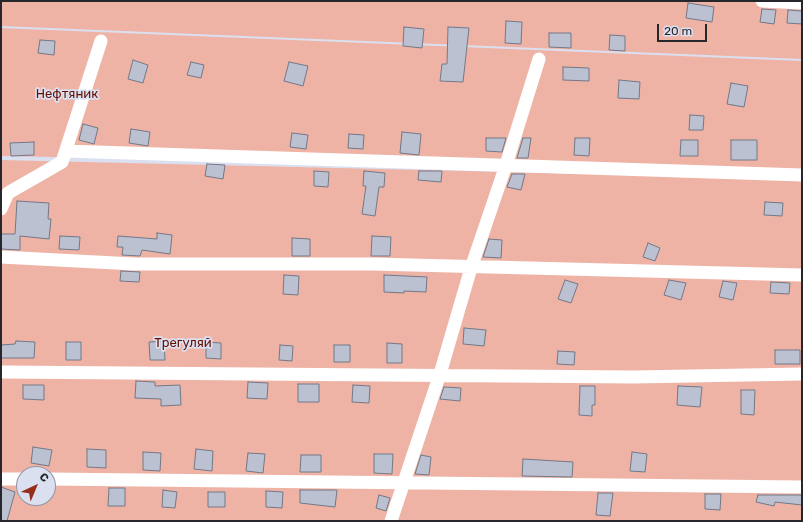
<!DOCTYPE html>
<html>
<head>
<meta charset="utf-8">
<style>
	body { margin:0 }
	#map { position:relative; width:803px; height:522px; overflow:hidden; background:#dbe0f1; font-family:Rubik,sans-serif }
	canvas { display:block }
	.frame { position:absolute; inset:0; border:2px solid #25272d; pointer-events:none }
	.north { position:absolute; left:16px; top:466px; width:40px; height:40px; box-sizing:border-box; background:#dbe0f1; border:1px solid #9296a3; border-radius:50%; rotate:44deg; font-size:11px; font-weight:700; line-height:16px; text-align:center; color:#25272d }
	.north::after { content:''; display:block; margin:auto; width:14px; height:18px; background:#972e1a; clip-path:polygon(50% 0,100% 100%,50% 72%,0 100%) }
	.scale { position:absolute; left:657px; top:24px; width:50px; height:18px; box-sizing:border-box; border:2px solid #25272d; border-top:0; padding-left:5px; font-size:12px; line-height:14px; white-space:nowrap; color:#25272d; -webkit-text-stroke:3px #dbe0f1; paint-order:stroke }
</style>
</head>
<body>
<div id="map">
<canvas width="803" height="522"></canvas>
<div class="frame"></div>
<div class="north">С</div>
<div class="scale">20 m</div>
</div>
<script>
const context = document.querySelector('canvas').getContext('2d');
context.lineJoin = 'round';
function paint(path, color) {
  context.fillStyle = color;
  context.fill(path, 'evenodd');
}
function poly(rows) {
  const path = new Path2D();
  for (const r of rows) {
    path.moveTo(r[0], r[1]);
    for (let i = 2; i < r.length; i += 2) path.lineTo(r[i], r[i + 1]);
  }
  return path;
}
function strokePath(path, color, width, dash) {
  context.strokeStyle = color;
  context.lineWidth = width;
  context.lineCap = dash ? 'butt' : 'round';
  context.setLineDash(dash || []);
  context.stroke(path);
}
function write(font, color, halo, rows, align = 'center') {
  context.font = font + ' Rubik,sans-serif';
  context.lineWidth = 3.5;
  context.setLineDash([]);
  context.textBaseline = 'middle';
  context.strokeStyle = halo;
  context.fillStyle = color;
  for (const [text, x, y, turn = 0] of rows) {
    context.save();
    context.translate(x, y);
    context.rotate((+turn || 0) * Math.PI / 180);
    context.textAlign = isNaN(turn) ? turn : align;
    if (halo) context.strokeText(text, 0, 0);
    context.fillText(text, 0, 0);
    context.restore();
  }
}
paint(poly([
	[1,1,802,1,802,59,1,26],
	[1,28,802,61,802,171,1,156],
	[1,160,802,179,802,521,1,521],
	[24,474,48,474,48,498,24,498]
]), '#efb3a5');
const building = poly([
	[688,3,714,7,712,22,686,18,688,3],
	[762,9,776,10,774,24,760,22,762,9],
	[788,10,802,11,802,24,787,23,788,10],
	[506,21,522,22,521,44,505,43,506,21],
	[404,27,424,29,422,48,403,46,404,27],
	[448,27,469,28,463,82,440,81,442,64,447,64,448,27],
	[549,33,571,33,571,48,549,47,549,33],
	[610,35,625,36,625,51,609,50,610,35],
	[40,40,55,41,54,55,38,53,40,40],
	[133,60,148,65,143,83,128,79,133,60],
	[191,62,204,65,201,78,187,75,191,62],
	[289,62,308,66,303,86,284,81,289,62],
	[563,67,589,68,589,81,563,80,563,67],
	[619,80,640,82,639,99,618,98,619,80],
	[731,83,748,86,744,107,727,104,731,83],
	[690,115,704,116,703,130,689,130,690,115],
	[83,124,98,128,94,144,79,140,83,124],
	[131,129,150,132,148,146,129,143,131,129],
	[402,132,421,134,419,155,400,153,402,132],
	[292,133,308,135,306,149,290,147,292,133],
	[349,134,364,135,363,149,348,148,349,134],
	[486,138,506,138,502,152,486,151,486,138],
	[523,138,531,138,528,158,517,158,523,138],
	[575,138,590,138,589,156,574,155,575,138],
	[681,140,698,140,698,156,680,156,681,140],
	[731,140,757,140,757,160,731,160,731,140],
	[34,142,34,155,11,156,10,143,34,142],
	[207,164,225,165,223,179,205,176,207,164],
	[314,171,329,172,328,187,314,186,314,171],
	[364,171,385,173,384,187,379,187,375,216,362,214,366,186,363,186,364,171],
	[419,171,442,171,441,182,418,180,419,171],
	[512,174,525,174,521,190,507,187,512,174],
	[17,201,49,203,48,219,51,219,49,239,20,236,20,250,1,249,1,234,15,234,17,201],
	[765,202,783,203,782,216,764,215,765,202],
	[157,233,172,235,170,254,142,250,140,256,122,255,123,247,117,247,118,236,157,239,157,233],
	[60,236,80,237,79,250,59,249,60,236],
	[372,236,391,237,390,256,371,256,372,236],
	[292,238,310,239,310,256,292,256,292,238],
	[489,239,502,240,501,258,483,257,489,239],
	[648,243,660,248,655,261,643,257,648,243],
	[121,271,140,272,139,282,120,281,121,271],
	[284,275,299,276,298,295,283,294,284,275],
	[384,275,427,277,426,292,404,291,404,293,384,292,384,275],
	[565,280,578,284,571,303,558,299,565,280],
	[669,280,686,283,681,300,664,295,669,280],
	[723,281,737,283,733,300,719,297,723,281],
	[771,282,790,283,789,294,770,293,771,282],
	[464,328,486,330,484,346,463,344,464,328],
	[16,341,35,342,34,358,1,358,1,345,15,344,16,341],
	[164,341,165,360,150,360,149,342,164,341],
	[66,342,81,342,81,360,66,360,66,342],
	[206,342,221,343,221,359,206,358,206,342],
	[387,343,402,344,402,363,387,363,387,343],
	[280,345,293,346,292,361,279,360,280,345],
	[334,345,350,345,350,362,334,362,334,345],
	[775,350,800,350,800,364,775,364,775,350],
	[558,351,575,352,574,365,557,364,558,351],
	[136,381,155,382,155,386,180,385,181,405,161,406,161,399,135,398,136,381],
	[248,382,268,383,267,399,247,398,248,382],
	[298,384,319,384,319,402,298,402,298,384],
	[23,385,44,385,44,400,23,399,23,385],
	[353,385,370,386,369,403,352,402,353,385],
	[580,386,595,386,595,405,592,405,592,416,579,415,580,386],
	[678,386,702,387,700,407,677,405,678,386],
	[444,387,461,388,460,401,440,399,444,387],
	[741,390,755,390,754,415,741,414,741,390],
	[33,447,52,450,49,466,31,463,33,447],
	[87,449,106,450,106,468,87,467,87,449],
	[196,449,213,451,212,471,194,469,196,449],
	[143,452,161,453,160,471,143,470,143,452],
	[632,452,647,454,645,472,630,471,632,452],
	[248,453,265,454,263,473,246,471,248,453],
	[374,454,393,454,392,474,374,473,374,454],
	[301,455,321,455,321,472,300,472,301,455],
	[421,455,431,457,429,475,415,474,421,455],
	[523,459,573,462,572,477,522,476,523,459],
	[1,487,15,492,7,521,1,521,1,487],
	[109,488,125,488,125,506,108,506,109,488],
	[163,490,177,492,175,508,162,507,163,490],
	[300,490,337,490,335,507,300,503,300,490],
	[266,491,283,492,282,508,266,507,266,491],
	[208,492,225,492,225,507,208,507,208,492],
	[598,493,613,493,610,516,596,515,598,493],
	[705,494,721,494,720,510,705,509,705,494],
	[379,495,390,498,386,511,376,508,379,495],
	[758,495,802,495,802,505,775,502,774,506,756,502,758,495]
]);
paint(building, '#bbc1d1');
strokePath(building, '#737887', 1);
strokePath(poly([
	[762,1,802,3],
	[66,151,802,175],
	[1,209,8,193,62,162,101,41],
	[1,257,134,264,373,264,802,275],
	[1,372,634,377,802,374],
	[1,479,24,479],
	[48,479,802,487],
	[391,521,440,374,471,268,506,165,539,59]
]), '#fff', 13);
write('13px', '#650e00', '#dbe0f1', [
	["Нефтяник",67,94],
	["Трегуляй",183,343]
]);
</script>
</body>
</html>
